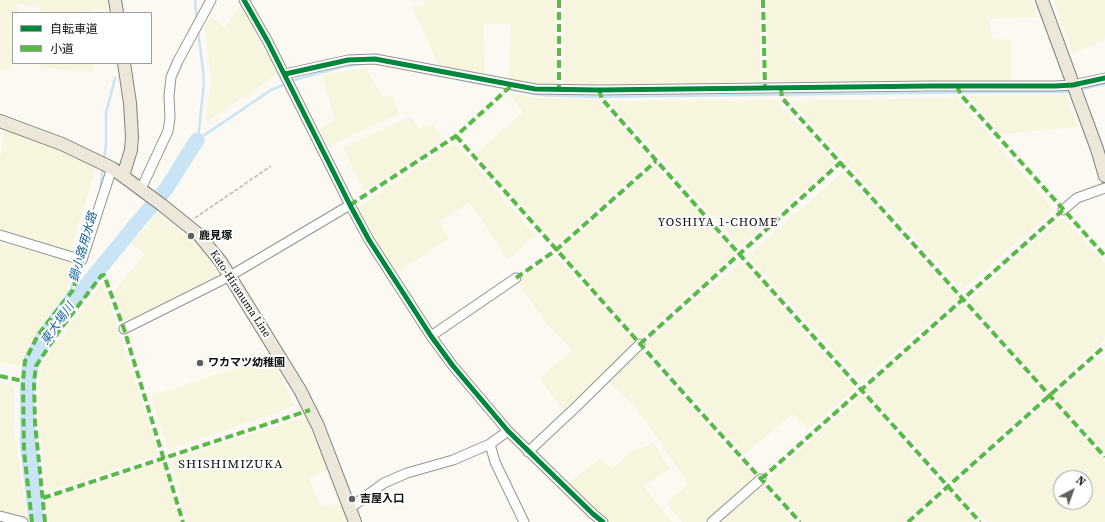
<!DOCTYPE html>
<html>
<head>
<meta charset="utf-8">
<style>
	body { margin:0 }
	#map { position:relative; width:1105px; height:522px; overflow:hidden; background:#fbf9f2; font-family:"Source Serif 4","Noto Sans JP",serif }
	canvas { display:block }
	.legend { position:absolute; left:12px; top:12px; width:140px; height:52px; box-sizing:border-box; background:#fff; border:1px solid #9e9e9e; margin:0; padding:5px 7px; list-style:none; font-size:12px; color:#0d0d0d }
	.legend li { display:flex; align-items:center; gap:8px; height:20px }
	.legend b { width:20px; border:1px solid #9e9e9e }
	.north { position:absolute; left:1053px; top:470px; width:40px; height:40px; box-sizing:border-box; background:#fff; border:1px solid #9e9e9e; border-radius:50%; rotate:41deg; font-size:11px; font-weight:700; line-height:16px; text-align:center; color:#0d0d0d }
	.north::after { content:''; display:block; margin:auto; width:14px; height:18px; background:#60605d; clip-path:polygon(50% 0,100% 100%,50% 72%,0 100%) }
</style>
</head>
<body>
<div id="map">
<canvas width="1105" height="522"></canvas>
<ul class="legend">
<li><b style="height:5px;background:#00873e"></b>自転車道</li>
<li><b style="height:5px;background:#58b947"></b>小道</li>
</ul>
<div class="north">N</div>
</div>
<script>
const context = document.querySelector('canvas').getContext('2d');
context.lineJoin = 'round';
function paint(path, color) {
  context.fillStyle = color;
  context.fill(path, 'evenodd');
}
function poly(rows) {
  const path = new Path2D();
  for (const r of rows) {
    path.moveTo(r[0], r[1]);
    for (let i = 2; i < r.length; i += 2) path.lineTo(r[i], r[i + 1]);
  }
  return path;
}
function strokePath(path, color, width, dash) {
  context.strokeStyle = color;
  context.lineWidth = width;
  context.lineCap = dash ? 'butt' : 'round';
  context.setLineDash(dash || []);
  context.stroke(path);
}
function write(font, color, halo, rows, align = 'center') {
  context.font = font + ' "Source Serif 4","Noto Sans JP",serif';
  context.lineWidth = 4;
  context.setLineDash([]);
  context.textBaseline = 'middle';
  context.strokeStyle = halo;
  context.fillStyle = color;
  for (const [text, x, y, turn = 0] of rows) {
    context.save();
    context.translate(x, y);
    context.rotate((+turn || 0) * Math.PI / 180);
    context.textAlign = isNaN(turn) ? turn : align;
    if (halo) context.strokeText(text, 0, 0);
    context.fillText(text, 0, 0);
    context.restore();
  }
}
paint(poly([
	[0,0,109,0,111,11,93,9,92,13,41,13,40,7,18,4,17,13,13,13,13,49,11,70,0,70],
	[424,0,555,0,557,86,535,85,509,79,510,24,483,24,485,74,438,65,412,6,424,5],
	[564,0,760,0,760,82,564,85],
	[767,0,1031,0,1037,17,990,19,992,39,1011,40,1011,82,768,81],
	[1053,0,1105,0,1105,39,1073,53],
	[240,5,278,74,205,123,211,80,205,27,211,16,225,28],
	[40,63,93,63,93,72,40,67],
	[365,68,383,97,391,95,399,113,328,147,319,129,335,120,322,75],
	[508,93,536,98,597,99,651,161,557,244,476,154,523,112],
	[1066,95,1078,127,1000,134,969,96],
	[957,98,1054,210,962,290,791,101],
	[776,100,835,163,740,247,610,101],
	[411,116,418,129,433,123,442,142,364,191,343,148],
	[3,129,97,165,70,251,0,229,0,158,3,143],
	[455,142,535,235,508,260,470,202,439,221,449,238,396,274,357,208],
	[655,166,736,254,639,339,561,251],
	[843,172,958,299,861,381,748,256],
	[158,213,197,246,223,277,125,325,115,290,145,254,131,243],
	[1062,217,1105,263,1105,339,1049,391,969,301],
	[0,243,74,260,67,291,37,334,20,366,0,362],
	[555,256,636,343,565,412,539,378,573,350,546,323,517,281],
	[741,262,855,389,808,429,793,414,744,454,645,344],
	[103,282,159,455,47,492,39,425,39,383,41,367,54,346],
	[963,304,1045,396,949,481,866,390],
	[640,350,756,479,705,522,682,522,666,503,689,484,635,406,607,381],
	[270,356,295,406,168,450,151,396],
	[1100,357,1105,362,1105,453,1054,397],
	[0,383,15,387,14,430,27,519,0,512],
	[862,395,942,487,904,522,804,522,767,480],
	[1050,400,1105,462,1105,522,987,522,954,486],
	[1061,478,1085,478,1085,502,1061,502],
	[305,417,328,469,309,479,321,507,342,504,348,522,188,522,170,460],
	[653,443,670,469,643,486,672,522,608,522,598,515,569,483,601,458,612,469,631,452],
	[163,462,181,522,49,522,46,500],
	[763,486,795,522,720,522],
	[948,490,976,522,913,522]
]), '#f7f5de');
strokePath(poly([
	[195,0,197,20],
	[456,79,540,95,591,97,990,92,1065,92,1071,91],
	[1078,90,1105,84],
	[198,139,204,83,203,70,198,31],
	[197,140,271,90,294,80,342,67,367,63],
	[104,160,106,144,106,113,115,78],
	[100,190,103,167],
	[30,522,21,443,23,369,24,361,37,335,71,289,80,262]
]), '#c9e5f5', 2.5);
strokePath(poly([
	[37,522,28,428,27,388,31,365,37,352,56,322,133,228,166,189,197,140]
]), '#c9e5f5', 15);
const minor = poly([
	[244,0,268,42,350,205,369,240,431,336,453,366,508,431,593,514,603,522],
	[285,74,348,60,375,59,535,89,599,90,930,86,1055,86,1073,85,1105,78],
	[141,189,168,131,170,118,169,96,171,77,178,61,211,0],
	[1063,210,1077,198,1105,188],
	[0,235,82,260,112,168],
	[124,329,230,276,350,205],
	[431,336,516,278],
	[490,444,495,462,524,522],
	[528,452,576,407,640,344],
	[350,508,384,483,407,473,453,460,490,444,508,431],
	[0,516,23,522],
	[712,522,761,479]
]);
const major = poly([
	[115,0,117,13],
	[1042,0,1097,149,1105,176],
	[0,121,62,144,112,168,162,205,198,234,221,262,300,390,318,426,355,522],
	[123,176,131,150,132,137,130,103,124,63]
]);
strokePath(minor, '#949390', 11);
strokePath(major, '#81817d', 14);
strokePath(poly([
	[195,218,271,166]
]), '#b8b8b6', 1.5, [4, 2]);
strokePath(minor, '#fefefd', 9);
strokePath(major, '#ece7d8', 12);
strokePath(poly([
	[559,0,559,89],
	[763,0,765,88],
	[957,86,961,95,1105,256],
	[781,88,782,98,1105,457],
	[599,90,602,99,715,227,980,522],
	[456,136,695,406,800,522],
	[350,205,456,136,512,85],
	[516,278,556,250,656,161],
	[640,344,841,162],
	[0,376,23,381],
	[761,479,1063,210],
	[43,498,310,410],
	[32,522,24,451,23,381,25,361,38,335,73,290,82,260],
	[45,522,35,423,34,382,36,366,59,331,101,276,104,275,124,329,183,522],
	[908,522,1105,346]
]), '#58b947', 4, [8, 4]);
strokePath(poly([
	[244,0,268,42,350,205,369,240,431,336,453,366,508,431,593,514,603,522],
	[285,74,348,60,375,59,535,89,599,90,930,86,1055,86,1073,85,1105,78]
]), '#00873e', 5);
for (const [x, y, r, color] of [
	[191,236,4,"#60605d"],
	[200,363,4,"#60605d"],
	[352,499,4,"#60605d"]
]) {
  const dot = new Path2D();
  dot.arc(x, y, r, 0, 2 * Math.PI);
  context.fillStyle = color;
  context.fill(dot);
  strokePath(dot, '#fff', 1.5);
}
write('bold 11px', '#0d0d0d', '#fff', [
	["鹿見塚",199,236],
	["ワカマツ幼稚園",208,363],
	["吉屋入口",360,499]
], 'left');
write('11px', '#0d0d0d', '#fff', [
	["Kato-Hiranuma Line",240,294,57]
]);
context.letterSpacing = '1px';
write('12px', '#0d0d0d', '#fff', [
	["YOSHIYA 1-CHOME",718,223]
]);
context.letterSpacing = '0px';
write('italic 12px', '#17649e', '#fff', [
	["鍋小路用水路",84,247,-74],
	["東大場川",58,324,-55]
]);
context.letterSpacing = '1px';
write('13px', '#0d0d0d', '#fff', [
	["SHISHIMIZUKA",231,465]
]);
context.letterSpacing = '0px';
</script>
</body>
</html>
